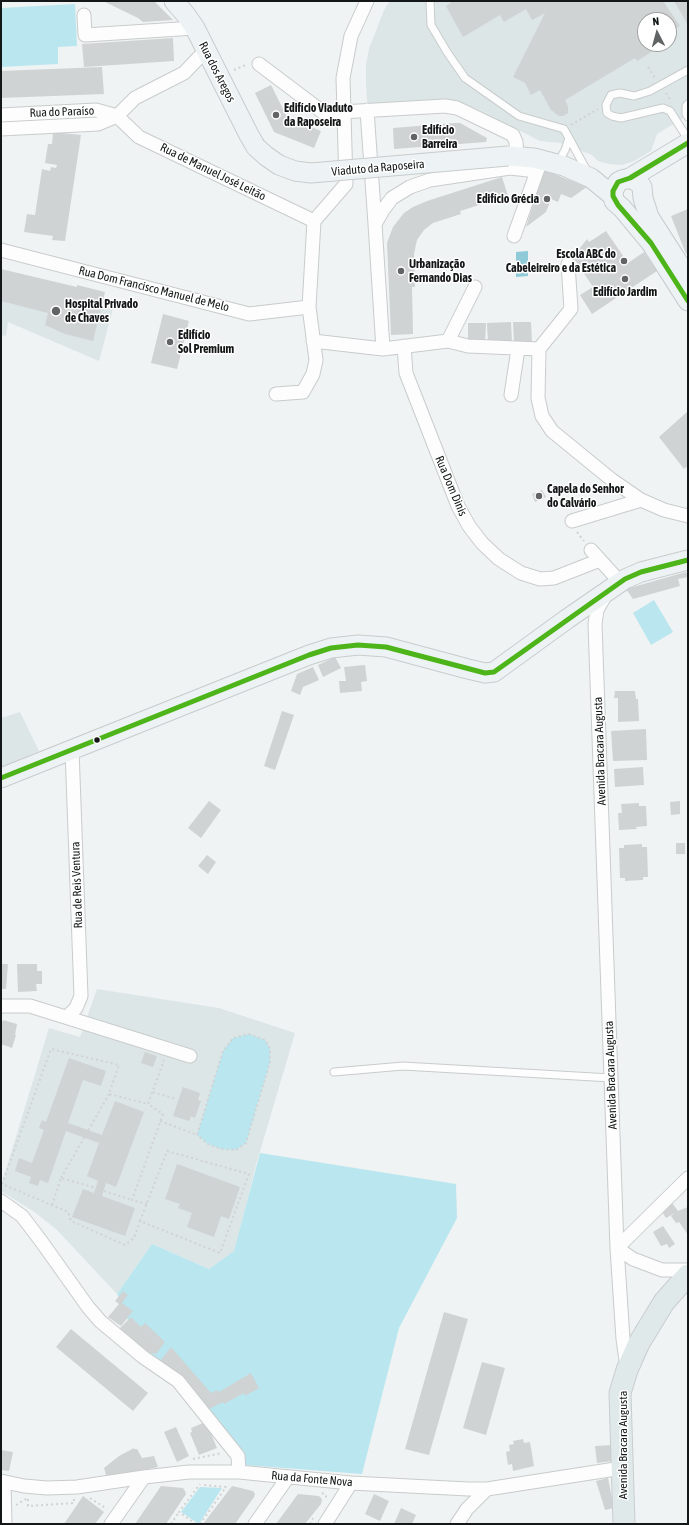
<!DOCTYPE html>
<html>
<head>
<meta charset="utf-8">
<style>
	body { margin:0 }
	#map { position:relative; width:689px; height:1525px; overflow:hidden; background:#eff3f3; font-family:"Asap Condensed",sans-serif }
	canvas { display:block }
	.frame { position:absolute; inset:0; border:2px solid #141717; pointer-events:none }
	.north { position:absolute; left:637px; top:12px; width:40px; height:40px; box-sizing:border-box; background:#fff; border:1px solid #a1a2a2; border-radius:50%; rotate:354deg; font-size:11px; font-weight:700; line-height:16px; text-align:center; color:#141717 }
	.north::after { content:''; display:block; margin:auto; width:14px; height:18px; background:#616464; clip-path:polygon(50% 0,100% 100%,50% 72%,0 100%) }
</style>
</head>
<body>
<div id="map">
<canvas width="689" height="1525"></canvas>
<div class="frame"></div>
<div class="north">N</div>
</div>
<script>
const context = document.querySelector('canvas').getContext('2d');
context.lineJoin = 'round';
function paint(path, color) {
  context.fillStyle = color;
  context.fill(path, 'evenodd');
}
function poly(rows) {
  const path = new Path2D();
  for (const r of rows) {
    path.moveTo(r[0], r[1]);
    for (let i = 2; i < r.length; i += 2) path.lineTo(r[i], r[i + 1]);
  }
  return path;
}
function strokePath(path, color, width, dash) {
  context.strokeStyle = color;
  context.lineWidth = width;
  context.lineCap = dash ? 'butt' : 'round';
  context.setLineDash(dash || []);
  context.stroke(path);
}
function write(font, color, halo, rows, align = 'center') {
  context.font = font + ' "Asap Condensed",sans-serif';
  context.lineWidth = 3;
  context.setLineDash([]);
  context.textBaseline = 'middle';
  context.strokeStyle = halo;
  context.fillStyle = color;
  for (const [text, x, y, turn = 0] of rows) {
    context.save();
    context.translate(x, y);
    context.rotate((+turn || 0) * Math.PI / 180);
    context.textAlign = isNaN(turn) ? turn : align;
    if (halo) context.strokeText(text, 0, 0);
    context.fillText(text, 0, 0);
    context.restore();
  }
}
paint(poly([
	[390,1,688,1,688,115,657,134,651,151,634,161,622,165,609,164,598,161,592,155,560,143,540,141,477,109,449,99,369,105,367,101,366,83,366,65,369,49,384,10],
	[645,20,669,20,669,44,645,44],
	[1,270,115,301,99,361,8,322,6,336,1,335],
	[20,712,39,751,12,763,1,767,1,718],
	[97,989,219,1008,295,1033,256,1165,235,1251,209,1269,152,1244,117,1294,57,1230,36,1213,1,1191,1,1186,49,1028,80,1037]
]), '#dce6e7');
paint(poly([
	[75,4,77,46,58,47,58,64,1,67,1,8],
	[654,600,673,632,651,645,633,613],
	[249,1034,265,1040,270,1049,270,1062,246,1143,236,1150,221,1149,208,1144,197,1135,223,1051,233,1038],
	[260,1153,456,1184,457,1218,399,1328,362,1474,245,1465,217,1422,143,1357,117,1294,152,1244,209,1269,234,1251],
	[200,1487,222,1488,199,1524,181,1512]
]), '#bae6f0');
paint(poly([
	[528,251,528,276,516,277,516,252]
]), '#8ecad7');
paint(poly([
	[103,1,154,1,173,20,143,22,138,18],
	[453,1,663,1,680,26,669,32,669,20,645,20,645,44,649,44,653,51,637,61,635,58,565,100,568,106,568,113,563,116,559,116,551,110,540,90,531,95,525,83,513,77,545,13,532,20,526,9,504,22,500,15,463,37,446,6],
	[674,1,688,1,688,25],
	[173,38,174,61,84,67,82,44],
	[102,67,104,94,1,98,1,71],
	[271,85,287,117,321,131,314,148,274,132,255,93],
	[455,123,460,123,487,138,486,142,394,149,393,128],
	[53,132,81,135,65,241,52,240,53,236,24,232,27,214,35,215,42,169,50,171,51,167,56,168,57,165,45,163,48,144,52,144],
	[544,170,587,187,571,198,561,194,558,202,551,199,546,212,526,227],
	[502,177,508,196,460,211,461,214,433,223,424,230,417,240,414,254,415,287,412,287,413,334,391,335,387,243,393,227,404,213,413,207,427,201],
	[688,209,688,253,686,254,671,216],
	[606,231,628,263,644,252,657,271,592,314,580,295,593,287,573,257,587,239,589,242],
	[1,269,77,287,77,285,105,292,93,341,65,334,45,325,48,313,1,301],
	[163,314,189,321,177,369,151,363],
	[511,322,512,343,488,343,487,323],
	[513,322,531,322,532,343,514,343],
	[468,323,486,323,485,343,468,344],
	[687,412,688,466,684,469,659,437],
	[542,490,546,497,535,502,532,494],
	[686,572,688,577,678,579,680,586,633,599,626,589],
	[335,657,341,668,323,677,318,665],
	[365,665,367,681,361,682,362,691,340,693,339,681,346,681,344,667],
	[313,667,319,680,303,687,300,695,291,691,297,674],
	[615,691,635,691,636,699,638,699,639,721,618,722,618,698,614,698],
	[282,711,294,715,275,770,264,766],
	[646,729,647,760,613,761,611,731],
	[643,767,644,785,615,787,614,769],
	[209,801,221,810,201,838,188,828],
	[680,801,680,814,671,815,670,802],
	[639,803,639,806,646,806,647,826,636,827,637,829,619,830,618,813,622,813,621,804],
	[676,843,685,843,685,854,676,854],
	[642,844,642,847,647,847,648,877,643,877,643,880,625,881,625,878,620,878,619,848,624,848,624,845],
	[207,855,216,862,208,874,198,866],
	[1,964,8,964,6,989,1,989],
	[17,964,37,964,37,971,42,971,42,984,36,984,37,991,18,992],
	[3,1020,17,1024,15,1035,16,1035,12,1048,1,1044,1,1025],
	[145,1052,157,1056,153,1067,141,1063],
	[69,1058,106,1071,101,1086,83,1080,68,1123,102,1135,115,1101,144,1112,116,1187,106,1183,102,1196,135,1208,125,1236,72,1217,83,1189,94,1193,98,1181,87,1176,99,1143,66,1131,48,1183,40,1180,38,1186,29,1183,31,1177,15,1171,19,1158,32,1163,44,1130,39,1128,42,1120,46,1122],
	[183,1087,200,1093,198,1100,201,1101,195,1118,191,1116,189,1121,173,1116],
	[177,1164,240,1187,229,1219,221,1216,214,1237,187,1227,192,1213,178,1208,180,1204,165,1199],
	[670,1200,678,1211,688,1207,688,1235,679,1222,676,1223,671,1216,675,1213,666,1218,660,1209],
	[663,1226,675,1244,669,1248,667,1244,661,1246,653,1232],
	[123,1291,128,1295,122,1303,133,1311,121,1326,108,1317,119,1304,115,1301],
	[444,1312,468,1319,429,1455,405,1449],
	[131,1317,141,1327,145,1323,165,1342,156,1354,142,1351,119,1329],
	[71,1329,148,1393,133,1411,56,1347],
	[171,1347,211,1393,217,1390,219,1392,251,1373,259,1388,245,1396,244,1393,224,1404,223,1402,207,1410,201,1399,181,1376,160,1361],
	[482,1362,505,1368,486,1435,463,1428],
	[203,1423,205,1425,207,1424,217,1448,199,1455,190,1433,192,1432,191,1428],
	[176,1427,189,1456,177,1462,164,1432],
	[523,1439,524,1443,530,1442,534,1466,513,1471,512,1464,508,1465,506,1452,510,1451,509,1445,514,1444,513,1441],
	[612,1445,613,1461,597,1463,595,1446],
	[134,1448,134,1449,137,1449,142,1458,154,1456,158,1467,107,1478,104,1468,119,1456],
	[1,1450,13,1452,9,1471,1,1470],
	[608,1478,614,1508,605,1510,596,1481],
	[161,1486,183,1488,185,1491,186,1494,166,1524,135,1524],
	[232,1486,253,1491,255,1494,254,1497,235,1524,203,1524],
	[298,1494,319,1496,322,1499,321,1504,305,1524,276,1524],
	[374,1494,389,1501,380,1521,365,1514],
	[83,1496,104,1512,95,1524,64,1524],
	[401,1508,416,1515,412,1524,394,1524]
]), '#d0d3d4');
const lane = poly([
	[430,1,431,25,447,52,465,78,519,116,564,129,587,171],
	[688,70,650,91,634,96,620,93,611,95,606,105,607,113,612,116,621,118,663,108,670,111,688,139],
	[688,104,686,106,686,114,688,117],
	[558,163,565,150,569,138],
	[334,1072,403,1066,611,1078]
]);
const street = poly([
	[84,15,85,35,195,28],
	[259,64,324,113,445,106,457,108,513,135,516,142,517,156],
	[367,110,375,224],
	[1,115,96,110,117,116,139,137,314,221],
	[1,129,98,124,117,116,135,98,184,73,206,50],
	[514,236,540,163],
	[1,250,249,314,309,307],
	[313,341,383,349,448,341,468,346,539,349],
	[448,341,475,287],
	[404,346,406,373,458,506,469,526,482,543,499,559,521,573,540,579,554,578,600,560],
	[383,349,375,224,383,210,392,198,410,187,430,180,510,168,537,171],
	[539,349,538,398,542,416,552,431,612,480,641,500,664,510,688,516],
	[539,349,571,309,568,264],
	[276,394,303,392,313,374,316,360,309,307,314,221,346,184,343,78,351,36,367,1],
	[511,395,518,349],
	[572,521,641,500],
	[591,550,620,582],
	[605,596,597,610,595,624,617,1248,623,1339,627,1367],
	[1,1006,30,1006,190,1056],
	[67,1017,76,1008,81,996,72,749],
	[688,1178,617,1248,633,1259,662,1270,688,1270],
	[1,1201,22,1216,41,1241,88,1307,100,1321,143,1357,178,1381,238,1456,239,1472],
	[1,1481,24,1486,47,1488,77,1487,144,1477,189,1472,239,1472,351,1483,468,1489,487,1489,622,1468],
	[4,1482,5,1524],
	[111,1524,144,1477],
	[255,1524,288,1477],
	[325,1524,351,1483],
	[457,1524,467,1509,487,1489]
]);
const secondary = poly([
	[174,1,186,15,195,28,249,135,256,147],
	[508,156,534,158,564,166,591,178,613,196],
	[630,178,688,143],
	[688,278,649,217,643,198,642,187,639,183,630,178,622,180,618,182,613,191,614,201,622,208,651,243,688,301],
	[1,778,309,655,331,648,358,645,386,647,468,669,485,673,494,672,567,619,625,579,641,572,688,560]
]);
const primary = poly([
	[624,1524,620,1393,627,1370,639,1343,664,1302,688,1275]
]);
strokePath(lane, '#c9cccc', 9);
strokePath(street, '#c9cccc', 15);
strokePath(secondary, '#c9cccc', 21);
strokePath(primary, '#cacdcd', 23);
strokePath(poly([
	[648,67,655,78],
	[234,70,248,64],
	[666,93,671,101],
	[571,125,598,109],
	[577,532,584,541],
	[153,1092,176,1099],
	[160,1121,197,1135,223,1051,233,1038,249,1034,265,1040,270,1049,270,1062,246,1143,236,1150,221,1149,208,1144,197,1135],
	[61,1178,109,1094],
	[104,1191,132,1200],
	[147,1204,132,1200,163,1114,148,1104],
	[52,1205,61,1178,96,1188],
	[140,1221,167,1151,249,1174,220,1253,140,1221,134,1238,125,1245,71,1221,68,1212,2,1184,51,1049,119,1065,109,1094,148,1104,164,1060],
	[193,1459,222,1453],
	[322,1493,326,1495,326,1500],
	[90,1498,107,1509],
	[16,1505,28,1498,28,1506,74,1503,74,1498],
	[171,1524,179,1512],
	[196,1524,179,1512,200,1484],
	[200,1524,226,1487,203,1485],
	[310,1524,313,1518]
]), '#d1d3d3', 2, [2, 3]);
strokePath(lane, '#fdfdfd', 7);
strokePath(street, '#fdfdfd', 13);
strokePath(secondary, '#edf3f4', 19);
strokePath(primary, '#dfe9ea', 21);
const secondaryBridge = poly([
	[256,147,266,156,279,165,295,171,311,173,508,156]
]);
strokePath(secondaryBridge, '#c9cccc', 21, []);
strokePath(secondaryBridge, '#edf3f4', 19);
strokePath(poly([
	[688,143,630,178,618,182,613,191,613,196,618,205,651,243,688,301],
	[1,778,309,655,331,648,358,645,386,647,485,673,494,672,625,579,641,572,688,560]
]), '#4db51a', 5);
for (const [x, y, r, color] of [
	[276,115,4,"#616464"],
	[414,137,4,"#616464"],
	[547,199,4,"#616464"],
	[624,261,4,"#616464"],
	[401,271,4,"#616464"],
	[625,279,4,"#616464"],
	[56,311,5,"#616464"],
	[170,342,4,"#616464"],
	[539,496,4,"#616464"],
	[97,740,3.5,"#141717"]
]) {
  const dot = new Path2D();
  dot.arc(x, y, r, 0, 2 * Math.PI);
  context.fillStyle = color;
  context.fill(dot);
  strokePath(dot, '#fff', 1.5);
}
write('12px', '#141717', '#fff', [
	["Rua dos Aregos",217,72,63],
	["Rua do Paraíso",62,112,-2],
	["Viaduto da Raposeira",378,168,-5],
	["Rua de Manuel José Leitão",213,172,26],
	["Rua Dom Francisco Manuel de Melo",154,289,14],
	["Rua Dom Dinis",451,486,67],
	["Avenida Bracara Augusta",600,751,-92],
	["Rua de Reis Ventura",77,885,-92],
	["Avenida Bracara Augusta",611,1075,-92],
	["Avenida Bracara Augusta",623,1445,-90],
	["Rua da Fonte Nova",312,1479,5]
]);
write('bold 12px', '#141717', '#fff', [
	["Edifício Viaduto",284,108],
	["da Raposeira",284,122],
	["Edifício",422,130],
	["Barreira",422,144],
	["Edifício Grécia",539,199,"right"],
	["Escola ABC do",616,254,"right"],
	["Cabeleireiro e da Estética",616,268,"right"],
	["Urbanização",409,264],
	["Fernando Dias",409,278],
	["Edifício Jardim",625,292,"center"],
	["Hospital Privado",65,304],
	["de Chaves",65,318],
	["Edifício",178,335],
	["Sol Premium",178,349],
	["Capela do Senhor",547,489],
	["do Calvário",547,503]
], 'left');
</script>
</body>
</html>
